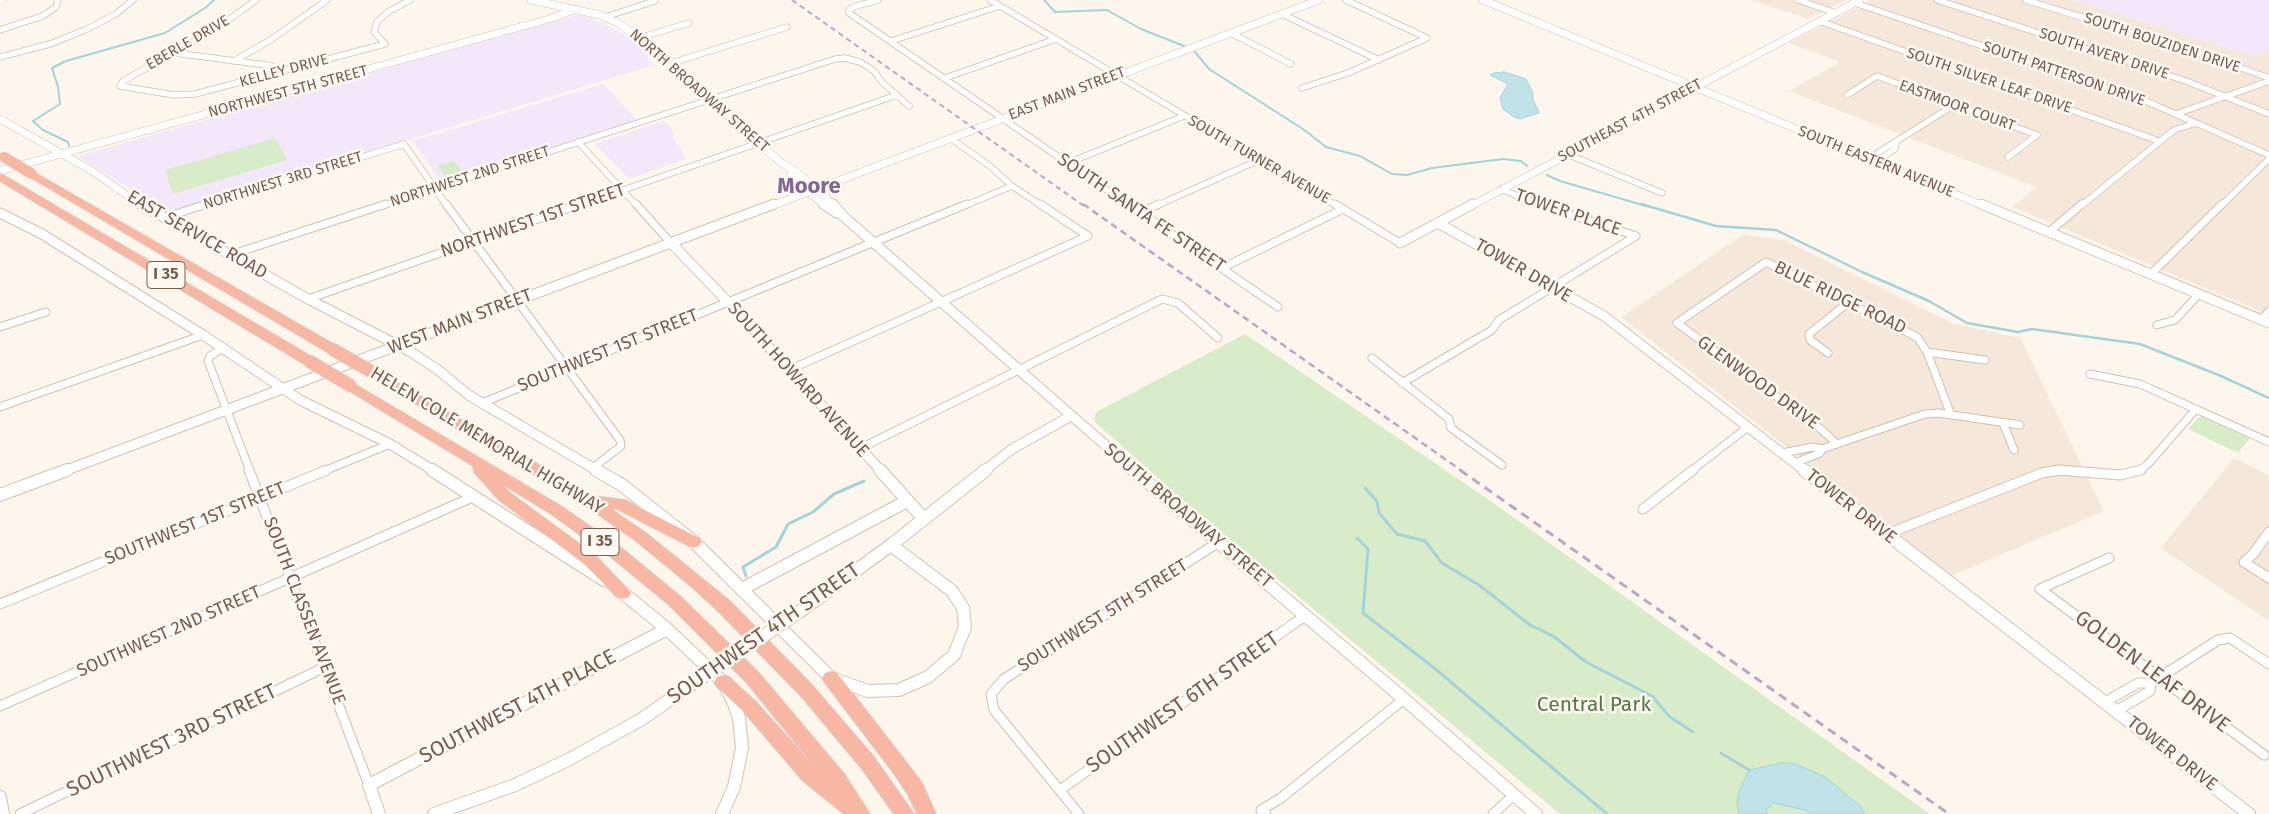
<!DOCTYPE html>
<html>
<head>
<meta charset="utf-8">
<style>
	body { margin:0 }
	canvas { display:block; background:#fdf6ec }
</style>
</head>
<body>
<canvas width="2269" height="814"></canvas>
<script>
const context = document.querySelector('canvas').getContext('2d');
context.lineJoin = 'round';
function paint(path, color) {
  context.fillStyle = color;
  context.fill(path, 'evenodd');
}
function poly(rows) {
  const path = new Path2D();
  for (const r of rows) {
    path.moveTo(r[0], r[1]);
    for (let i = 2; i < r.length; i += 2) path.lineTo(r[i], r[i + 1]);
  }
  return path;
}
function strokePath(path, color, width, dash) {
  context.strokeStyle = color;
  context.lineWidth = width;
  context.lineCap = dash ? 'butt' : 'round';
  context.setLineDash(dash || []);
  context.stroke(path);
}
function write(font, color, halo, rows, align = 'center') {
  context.font = font + ' "Fira Sans",sans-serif';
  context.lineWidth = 5;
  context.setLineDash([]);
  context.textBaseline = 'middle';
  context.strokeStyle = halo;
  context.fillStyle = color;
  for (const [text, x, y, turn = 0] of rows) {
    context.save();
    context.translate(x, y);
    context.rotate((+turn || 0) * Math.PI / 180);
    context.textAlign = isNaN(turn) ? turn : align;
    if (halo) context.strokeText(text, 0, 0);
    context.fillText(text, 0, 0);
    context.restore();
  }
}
paint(poly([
	[1751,0,1846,0,1809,19],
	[1871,0,2071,0,2257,57,2269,48,2269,315,2013,207,2036,187,1789,91,1840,62,1789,43],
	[1743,235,1784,240,1952,323,2020,338,2104,511,1951,576,1621,317],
	[2234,458,2269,475,2269,621,2161,548]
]), '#f5e8da');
paint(poly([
	[2071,0,2269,0,2269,48,2257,57],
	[576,15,592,18,624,34,648,55,647,58,654,65,168,213,78,156],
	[603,84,637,120,442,183,413,141],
	[664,121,671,128,674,138,686,159,629,179,595,144]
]), '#f3e8fa');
paint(poly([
	[275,138,287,160,173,194,165,170],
	[454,161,462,171,445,177,438,166],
	[1245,334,1489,500,1930,814,1560,814,1192,508,1095,422,1095,415,1098,411],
	[2203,416,2210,417,2251,437,2238,453,2188,429,2198,418]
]), '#d8ecc9');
const water = poly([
	[1504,72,1526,79,1533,93,1533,99,1539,113,1520,119,1514,117,1503,109,1500,98,1508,84,1490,75,1494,73,1504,72],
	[1781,763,1792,763,1805,768,1825,777,1860,806,1865,814,1810,814,1805,810,1774,803,1766,810,1767,814,1739,814,1737,802,1740,789,1749,770,1781,763]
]);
paint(water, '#bfe3e8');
strokePath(water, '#a5d3da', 1);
strokePath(poly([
	[1044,0,1055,12,1107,10,1141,29,1184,46],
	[1195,52,1209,69,1303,129,1326,147,1360,156,1392,174,1407,175,1432,168,1503,159,1521,161,1527,166],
	[69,146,68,142,43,130,33,121,60,104,58,87,52,68,66,61,165,33,205,8,214,0],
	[1547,175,1560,181,1646,206]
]), '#a5d3da', 2);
strokePath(poly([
	[1641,204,1716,226,1776,230,1862,272,1929,301,1967,323,2018,332,2032,329,2140,344,2221,376,2269,398]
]), '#a5d3da', 2.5);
strokePath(poly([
	[1365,488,1377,501,1379,513,1397,534,1425,541,1442,563,1479,585,1530,625,1553,636,1586,662,1652,696,1670,717,1693,732],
	[1357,538,1368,549,1363,613,1433,667,1607,814],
	[746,576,743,567,776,547,788,524,813,512,834,494,864,481],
	[1721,753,1749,770]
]), '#a5d3da', 3);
const streetFar2 = poly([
	[256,0,216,29,123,81,120,86,174,95,195,94,385,44,374,32,377,22,388,12,410,0],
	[878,0,853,7,849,10,849,13,1130,206],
	[990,0,1337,206],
	[1798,0,1836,13],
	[1937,0,2186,81,2269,114],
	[2026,0,2211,57,2269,78],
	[1855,3,2148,102,2269,155],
	[1282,14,1379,60],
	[605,17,655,1],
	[1819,21,2159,141],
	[0,30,43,16,56,7,58,0],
	[1231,33,1291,64],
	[639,38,689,23],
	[891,41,1000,6],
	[174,53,267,65,274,67,279,72],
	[0,57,50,44,85,30,116,14,133,0],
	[234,61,272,39,327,0],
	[668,64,787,27],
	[945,78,1056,39],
	[1302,88,1348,73,1427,38,1346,0],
	[1847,95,1877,76,2037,135],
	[2176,114,2269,81],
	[950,138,990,166,1012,186,1042,206],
	[578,142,637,206],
	[1567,154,1662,193],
	[2008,157,2037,135],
	[1868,159,1954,105],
	[1875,162,1895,149,1896,143],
	[1068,163,1184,116],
	[1501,189,1541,206],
	[203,206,404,144,447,206],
	[382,206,835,59,845,58,860,62,874,71,882,82,909,106],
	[577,206,897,95],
	[964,206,1012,186],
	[1156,206,1259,160],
	[2081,206,2174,130,2196,123],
	[2221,206,2269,159]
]);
const streetFar1 = poly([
	[446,204,620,440,621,446,594,467],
	[636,204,671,243],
	[1128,204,1278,307],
	[1335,204,1400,243],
	[1538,204,1636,236],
	[1140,213,1159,204],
	[163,218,207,204],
	[2049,232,2082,204],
	[230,255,386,204],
	[1222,268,1343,209],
	[2151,274,2222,204],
	[308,299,581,204],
	[2261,320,2269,311],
	[2157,325,2175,320,2199,294],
	[0,327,46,312],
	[223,348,210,356,208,361,250,471],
	[1927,352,1985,360],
	[1828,353,1810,340,1809,334,1849,302],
	[1372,358,1449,419,1451,428,1502,465],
	[789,370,1088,236,1040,204],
	[2090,374,2140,384,2269,442],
	[1402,383,1492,330,1499,320,1636,236],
	[482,403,967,204],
	[0,407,203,335],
	[2003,423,2014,450],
	[1837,444,1822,430,1677,323,1766,262,1917,337,1927,352,1951,415],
	[861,448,1162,299,1178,303,1218,338],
	[1782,453,1813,447,1822,449,1925,414,1939,413,2020,425],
	[1795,463,1820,453,1822,449],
	[324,471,390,444],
	[1691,471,1748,427],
	[2052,471,2073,471],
	[2139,471,2148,464,2196,409]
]);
const street = poly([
	[249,470,369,785],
	[1643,509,1693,470],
	[2269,532,2253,554,2244,562,2269,578],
	[1887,534,2042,473,2059,470,2120,475,2141,470],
	[2109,558,2040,589,2264,755],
	[0,604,327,470],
	[2151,683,2218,640,2230,638,2269,664],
	[2105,702,2138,683,2151,683,2150,691,2116,711],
	[0,706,475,496],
	[1060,790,1306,615],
	[20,814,325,667],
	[1079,814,994,710,991,694,1004,679,1219,542],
	[1266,814,1261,810,1281,798,1404,699],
	[1493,814,1514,795]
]);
const secondaryFar2 = poly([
	[531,0,600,15,618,23,634,34,779,161,799,174,824,195,834,206],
	[1483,0,1984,206],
	[0,1,2,0],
	[0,119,94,172,142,206],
	[0,171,549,19,576,9],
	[790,175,825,206],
	[771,206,1319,0],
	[1471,206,1860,0]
]);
const secondaryFar1 = poly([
	[140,204,308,299,411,352,438,370,470,396,598,471],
	[823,204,837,213],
	[833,204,843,216,1135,471],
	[1981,204,2269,323],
	[0,213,42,234,203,335,300,400,390,444,434,471],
	[1438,223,1604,316,1805,471],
	[671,243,728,302,881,471],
	[1400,243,1473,204],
	[64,471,774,204],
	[984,471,1012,449,1071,416]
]);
const secondary = poly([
	[432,470,604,580],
	[596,470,622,485,694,542,831,678,868,691,899,690,928,677,954,655,965,627,963,608,952,591,891,545],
	[880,470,924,519],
	[1133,470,1404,699,1536,814],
	[1804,470,2249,814],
	[0,495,67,470],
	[618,589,667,629,723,682,733,701,739,718,742,748,734,787,722,814],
	[742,589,907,501],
	[802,610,891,545,986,470],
	[0,797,3,814],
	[379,814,369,785,667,629],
	[434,814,515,785,568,760,642,719,682,691]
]);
const highway = poly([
	[32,171,337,346,339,349,337,352,327,352,28,176,27,174,28,172,32,171],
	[0,173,314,358,316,361,314,364,304,364,0,181,0,173],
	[374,369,593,496,625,500,699,538,702,542,699,546,694,548,689,546,617,509,611,509,646,533,730,601,812,685,874,757,914,814,894,814,862,769,800,695,718,611,693,588,636,541,583,504,369,376,367,373,374,369],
	[351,382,561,506,624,550,680,596,759,673,845,775,870,814,844,814,803,781,744,712,717,687,714,682,717,677,723,675,729,677,756,702,820,773,747,683,668,604,612,558,551,514,502,484,509,492,596,556,631,593,629,597,623,599,617,597,584,564,499,500,474,472,473,466,346,389,344,386,351,382],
	[831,671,837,673,907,763,922,783,936,814,917,814,908,795,895,775,825,683,822,678,825,673,831,671]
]);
strokePath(streetFar2, '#d1beb0', 7);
strokePath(streetFar1, '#d1beb0', 9);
strokePath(street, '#d1beb0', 11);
strokePath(secondaryFar2, '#d6c0b0', 8);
strokePath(secondaryFar1, '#d6c0b0', 11);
strokePath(secondary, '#d6c0b0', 14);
strokePath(highway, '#dad1cd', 2);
strokePath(streetFar2, '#fff', 5.5);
strokePath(streetFar1, '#fff', 7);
strokePath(street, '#fff', 9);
strokePath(secondaryFar2, '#fff', 7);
strokePath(secondaryFar1, '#fff', 9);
strokePath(secondary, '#fff', 12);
paint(highway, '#f7b7a3');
strokePath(poly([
	[792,0,1084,206]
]), '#b9a8c9', 2, [5.5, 4]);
strokePath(poly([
	[1083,204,1462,471]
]), '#b9a8c9', 2.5, [7, 4.5]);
strokePath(poly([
	[1460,470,1949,814]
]), '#b9a8c9', 3, [9, 6]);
const secondaryBridge = poly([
	[682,691,802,610]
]);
const highwayBridgeFar1 = poly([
	[4,157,32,174]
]);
const highwayBridge = poly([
	[332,349,374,373],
	[309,361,351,386]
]);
strokePath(secondaryBridge, '#d6c0b0', 14, []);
strokePath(highwayBridgeFar1, '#dad1cd', 11, []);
strokePath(highwayBridge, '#dad1cd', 14, []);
strokePath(secondaryBridge, '#fff', 12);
strokePath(highwayBridgeFar1, '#f7b7a3', 10);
strokePath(highwayBridge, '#f7b7a3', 12);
write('15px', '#7a5c4d', '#fffaf3', [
	["EBERLE DRIVE",188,43,-30],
	["SOUTH BOUZIDEN DRIVE",2162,43,18],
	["SOUTH AVERY DRIVE",2104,54,18],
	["KELLEY DRIVE",284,71,-15],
	["SOUTH PATTERSON DRIVE",2064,74,19],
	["SOUTH SILVER LEAF DRIVE",1989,81,19],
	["NORTH BROADWAY STREET",699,91,41],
	["NORTHWEST 5TH STREET",288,92,-15],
	["EAST MAIN STREET",1067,94,-21],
	["EASTMOOR COURT",1957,106,20],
	["SOUTHEAST 4TH STREET",1630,121,-28],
	["SOUTH TURNER AVENUE",1259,160,30],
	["SOUTH EASTERN AVENUE",1876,162,22],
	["NORTHWEST 2ND STREET",470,177,-18],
	["NORTHWEST 3RD STREET",283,181,-17]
]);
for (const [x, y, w] of [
	[166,275,38],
	[600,542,38]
]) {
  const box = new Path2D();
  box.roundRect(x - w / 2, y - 13.5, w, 27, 4);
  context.fillStyle = '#fffaf3';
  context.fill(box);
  strokePath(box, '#7a5c4d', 1);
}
write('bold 16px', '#7a5c4d', null, [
	["I 35",166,275],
	["I 35",600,542]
]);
write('18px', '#7a5c4d', '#fffaf3', [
	["SOUTH SANTA FE STREET",1141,213,34],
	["TOWER PLACE",1568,213,19],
	["NORTHWEST 1ST STREET",533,221,-19],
	["EAST SERVICE ROAD",197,235,30],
	["TOWER DRIVE",1523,271,30],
	["BLUE RIDGE ROAD",1840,298,26],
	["WEST MAIN STREET",460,322,-21],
	["SOUTHWEST 1ST STREET",608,351,-22],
	["SOUTH HOWARD AVENUE",798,380,48],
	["GLENWOOD DRIVE",1758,383,36],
	["HELEN COLE MEMORIAL HIGHWAY",487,441,31],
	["TOWER DRIVE",1851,507,38],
	["SOUTH BROADWAY STREET",1188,516,40],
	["SOUTHWEST 1ST STREET",195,524,-22],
	["SOUTH CLASSEN AVENUE",304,611,69],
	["SOUTHWEST 5TH STREET",1103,616,-32],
	["SOUTHWEST 2ND STREET",169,632,-24],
	["TOWER DRIVE",2172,754,38]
]);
write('21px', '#7a5c4d', '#fffaf3', [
	["SOUTHWEST 4TH STREET",764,634,-35],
	["GOLDEN LEAF DRIVE",2152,672,37],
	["SOUTHWEST 6TH STREET",1183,703,-35],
	["SOUTHWEST 4TH PLACE",518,707,-28],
	["SOUTHWEST 3RD STREET",172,741,-26]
]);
write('21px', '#537a41', '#fffaf3', [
	["Central Park",1594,705]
]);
write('bold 22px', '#846695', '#fffaf3', [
	["Moore",809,187]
]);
</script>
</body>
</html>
